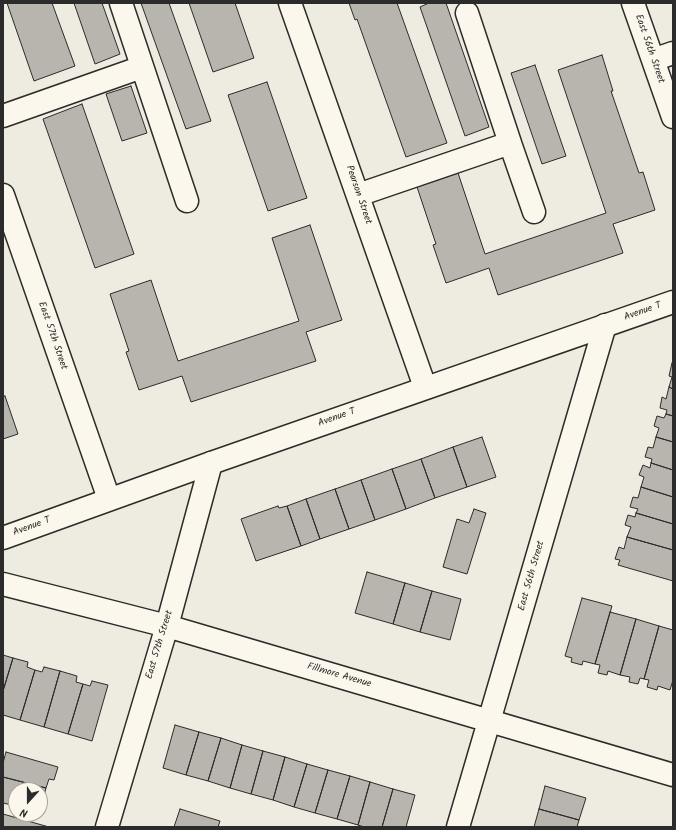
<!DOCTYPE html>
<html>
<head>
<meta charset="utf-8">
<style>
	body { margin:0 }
	#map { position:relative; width:676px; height:830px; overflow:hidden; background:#eeebe0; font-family:Kalam,sans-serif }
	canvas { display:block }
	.frame { position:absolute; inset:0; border:4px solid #2b2b2b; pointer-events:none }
	.north { position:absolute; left:8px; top:782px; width:40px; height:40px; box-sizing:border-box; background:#fbf7ec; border:1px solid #a8a59f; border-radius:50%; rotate:201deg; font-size:11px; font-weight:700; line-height:16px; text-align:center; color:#2b2b2b }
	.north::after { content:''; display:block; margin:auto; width:14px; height:18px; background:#2b2b2b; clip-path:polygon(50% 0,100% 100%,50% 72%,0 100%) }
</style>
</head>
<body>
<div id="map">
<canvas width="676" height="830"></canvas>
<div class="frame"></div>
<div class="north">N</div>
</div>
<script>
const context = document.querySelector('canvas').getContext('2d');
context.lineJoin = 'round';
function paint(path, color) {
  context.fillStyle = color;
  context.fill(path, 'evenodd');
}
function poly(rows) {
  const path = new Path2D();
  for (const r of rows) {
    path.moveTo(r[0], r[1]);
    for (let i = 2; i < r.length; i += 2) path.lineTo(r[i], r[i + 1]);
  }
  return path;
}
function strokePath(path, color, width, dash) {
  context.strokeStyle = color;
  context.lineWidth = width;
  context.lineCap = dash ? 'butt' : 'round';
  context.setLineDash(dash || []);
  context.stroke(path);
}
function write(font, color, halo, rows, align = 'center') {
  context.font = font + ' Kalam,sans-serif';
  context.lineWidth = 4;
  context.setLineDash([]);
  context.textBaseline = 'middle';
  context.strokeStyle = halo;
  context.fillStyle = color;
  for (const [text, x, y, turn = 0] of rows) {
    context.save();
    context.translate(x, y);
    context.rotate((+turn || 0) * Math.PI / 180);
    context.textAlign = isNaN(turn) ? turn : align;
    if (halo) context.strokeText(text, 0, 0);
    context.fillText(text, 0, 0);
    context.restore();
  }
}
const building = poly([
	[7,3,52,3,75,66,34,81,7,3],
	[74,3,102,3,120,54,95,64,74,3],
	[141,3,169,3,211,121,186,129,141,3],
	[189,3,235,3,254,58,213,72,189,3],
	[349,3,397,3,447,143,406,157,357,19,355,20,349,3],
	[429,3,446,3,489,127,465,136,420,7,429,3],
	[602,55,613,91,611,91,639,173,643,172,655,210,613,224,623,253,498,295,489,268,446,283,433,245,436,244,417,187,458,173,485,254,606,213,558,70,602,55],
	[535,65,566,156,542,164,511,73,535,65],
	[267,82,307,198,268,211,228,95,267,82],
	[131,86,147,133,122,141,106,94,131,86],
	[82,104,134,254,95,268,43,119,82,104],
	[310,225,342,320,306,332,316,361,191,402,182,376,139,390,126,352,129,351,110,294,151,280,178,361,299,321,272,238,310,225],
	[672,363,673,363,673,389,669,387,672,377,669,376,672,363],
	[669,387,673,389,673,416,666,414,667,410,660,408,662,397,666,399,669,387],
	[5,396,18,434,3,439,3,397,5,396],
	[666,414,673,416,673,442,656,437,659,428,654,426,657,416,664,418,666,414],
	[482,437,496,477,467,487,453,447,482,437],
	[656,437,673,442,673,470,651,463,652,459,645,457,648,447,653,448,656,437],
	[453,447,467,487,435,498,421,459,453,447],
	[421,459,435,498,406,509,392,469,421,459],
	[651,463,673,470,673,497,641,487,644,477,639,475,643,465,650,468,651,463],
	[392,469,406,509,375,520,361,480,392,469],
	[361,480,375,520,349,529,335,489,361,480],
	[641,487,673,497,673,524,636,513,638,509,630,507,633,497,638,498,641,487],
	[335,489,349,529,320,539,306,499,335,489],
	[306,499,320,539,301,546,287,506,306,499],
	[278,506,279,508,287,506,301,546,256,561,241,519,278,506],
	[474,509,486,513,467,574,443,567,457,519,469,523,474,509],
	[636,513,673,524,673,550,627,537,631,527,625,525,628,515,635,517,636,513],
	[627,537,673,550,673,581,618,565,620,560,615,559,619,547,624,549,627,537],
	[367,572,405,583,393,624,355,613,367,572],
	[405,583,432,591,420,632,393,624,405,583],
	[432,591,461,599,450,640,420,632,432,591],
	[582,598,612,606,595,664,583,661,582,665,571,662,572,658,565,656,582,598],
	[610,612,636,619,620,675,608,671,607,675,598,673,600,665,595,664,610,612],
	[636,619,659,626,644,679,640,678,638,684,629,682,630,677,620,675,636,619],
	[659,626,673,630,673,680,670,690,658,686,657,690,647,687,649,680,644,679,659,626],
	[3,655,13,658,3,691,3,655],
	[13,658,28,662,27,667,35,670,20,720,3,715,3,691,13,658],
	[44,667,60,671,44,727,20,720,35,670,42,672,44,667],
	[60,671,77,676,76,682,83,684,68,734,44,727,60,671],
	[92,681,108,685,92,741,68,734,83,684,90,686,92,681],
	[175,725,199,732,186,775,163,768,175,725],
	[199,732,221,738,208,781,186,775,199,732],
	[221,738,242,745,230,788,208,781,221,738],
	[242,745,263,751,251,794,230,788,242,745],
	[263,751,285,757,273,800,251,794,263,751],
	[6,752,58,767,54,780,49,779,46,788,3,777,3,763,6,752],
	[285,757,307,764,294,807,273,800,285,757],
	[307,764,328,770,315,813,294,807,307,764],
	[328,770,350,776,337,819,315,813,328,770],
	[350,776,370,782,358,825,337,819,350,776],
	[3,777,46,788,43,799,47,800,43,814,40,813,40,790,16,790,16,806,3,803,3,777],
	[370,782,393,789,382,827,364,827,358,825,370,782],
	[545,786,586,798,579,820,539,809,545,786],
	[393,789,415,795,406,827,382,827,393,789],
	[180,809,220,821,218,827,174,827,180,809],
	[539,809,579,820,577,827,534,827,539,809],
	[3,814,49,827,3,827,3,814]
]);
paint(building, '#b8b5ae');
strokePath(building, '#2b2b2b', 1);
const minor = poly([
	[121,3,187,201],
	[290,3,425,387],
	[633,3,673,117],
	[653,60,673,53],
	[3,116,142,67],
	[510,143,534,212],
	[3,195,109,499],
	[358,195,510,143,467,13],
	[3,584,167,626,673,775],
	[107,827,167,626,211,463],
	[458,827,605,325]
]);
const major = poly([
	[3,538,211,463,673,302]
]);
strokePath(minor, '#2b2b2b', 25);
strokePath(major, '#2b2b2b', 25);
strokePath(minor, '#fbf7ec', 22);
strokePath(major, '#fbf7ec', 22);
write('10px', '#2b2b2b', '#fbf7ec', [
	["East 56th Street",649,49,71],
	["Pearson Street",358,195,71],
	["Avenue T",643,312,-19],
	["East 57th Street",52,336,71],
	["Avenue T",337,418,-19],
	["Avenue T",32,527,-20],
	["East 56th Street",532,576,-74],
	["East 57th Street",160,645,-73],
	["Fillmore Avenue",339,676,16]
]);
</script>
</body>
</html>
